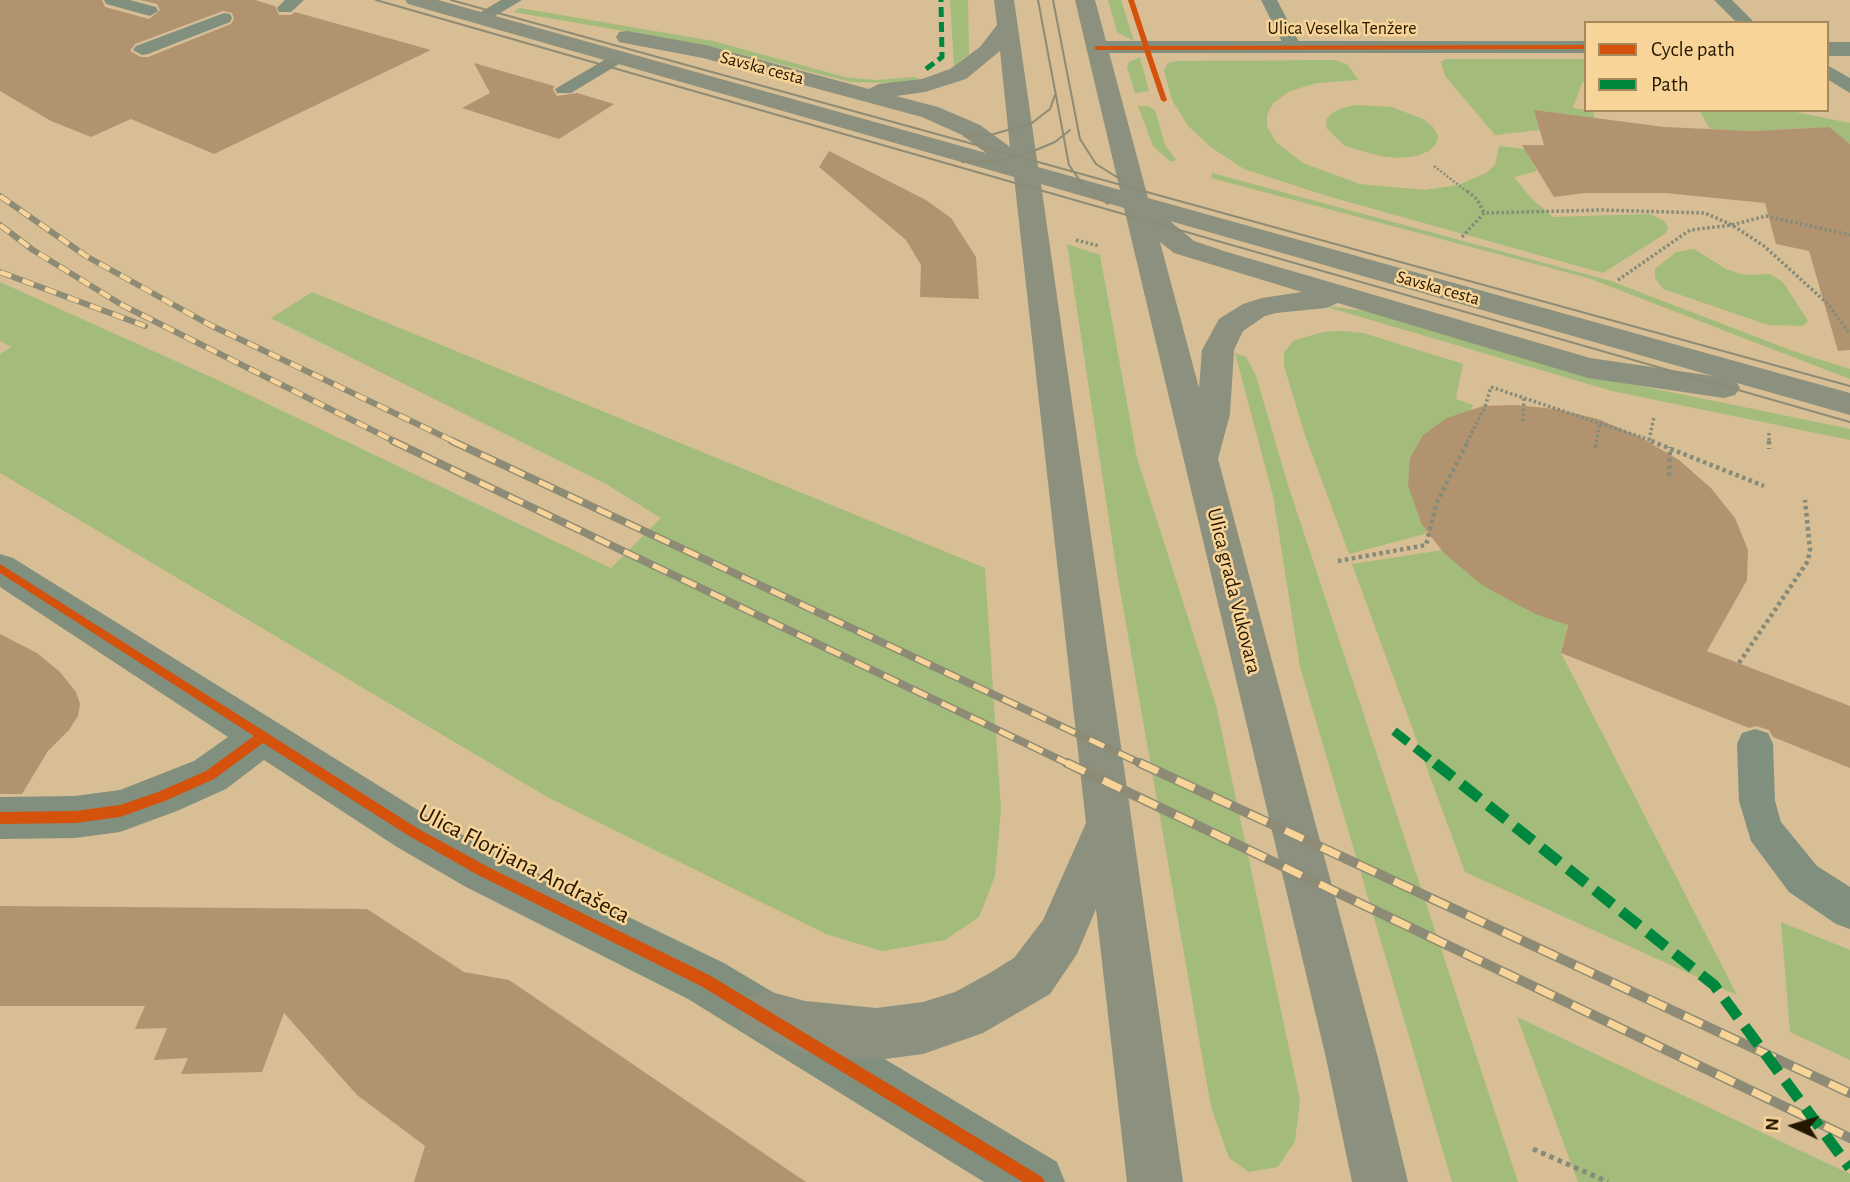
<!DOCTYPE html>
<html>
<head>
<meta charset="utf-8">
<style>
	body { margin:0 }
	#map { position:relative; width:1850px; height:1182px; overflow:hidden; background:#d7be94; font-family:"Alegreya Sans",sans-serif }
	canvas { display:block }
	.legend { position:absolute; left:1584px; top:21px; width:245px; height:91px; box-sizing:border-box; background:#f8d498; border:2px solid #a4895c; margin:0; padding:9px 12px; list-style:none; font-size:21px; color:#251801 }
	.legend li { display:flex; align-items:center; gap:14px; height:35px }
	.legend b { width:35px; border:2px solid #a4895c }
	.north { position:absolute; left:1759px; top:1091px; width:70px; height:70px; -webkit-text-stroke:5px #f8d498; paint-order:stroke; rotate:274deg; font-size:19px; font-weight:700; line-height:28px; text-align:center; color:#251801 }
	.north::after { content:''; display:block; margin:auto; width:24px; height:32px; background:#251801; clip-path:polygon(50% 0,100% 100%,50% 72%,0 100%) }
</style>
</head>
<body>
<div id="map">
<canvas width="1850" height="1182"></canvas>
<ul class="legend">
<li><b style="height:9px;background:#d4520b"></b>Cycle path</li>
<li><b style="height:9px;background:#00873e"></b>Path</li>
</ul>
<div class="north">N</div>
</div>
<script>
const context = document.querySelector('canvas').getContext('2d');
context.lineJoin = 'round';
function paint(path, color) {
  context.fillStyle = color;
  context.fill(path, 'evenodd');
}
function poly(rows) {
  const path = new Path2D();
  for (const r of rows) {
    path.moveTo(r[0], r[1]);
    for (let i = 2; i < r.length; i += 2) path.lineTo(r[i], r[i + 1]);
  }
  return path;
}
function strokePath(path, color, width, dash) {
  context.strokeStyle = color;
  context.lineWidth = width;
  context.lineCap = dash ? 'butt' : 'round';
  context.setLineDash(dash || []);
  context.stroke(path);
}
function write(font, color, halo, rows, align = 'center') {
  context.font = font + ' "Alegreya Sans",sans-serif';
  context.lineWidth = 5;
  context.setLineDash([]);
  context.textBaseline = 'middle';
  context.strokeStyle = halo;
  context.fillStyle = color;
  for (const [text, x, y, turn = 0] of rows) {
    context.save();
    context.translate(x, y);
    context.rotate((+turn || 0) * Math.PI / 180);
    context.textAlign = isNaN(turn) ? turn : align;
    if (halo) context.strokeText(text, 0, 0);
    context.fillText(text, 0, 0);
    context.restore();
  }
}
paint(poly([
	[950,0,968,0,969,54,954,66],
	[1108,0,1121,0,1134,41,1117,32],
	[520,8,713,41,845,77,876,80,915,77,920,80,894,83,851,82,699,44,513,12],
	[1140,57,1149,91,1135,93,1127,67,1129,62],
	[1446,59,1586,59,1586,81,1582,83,1573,108,1593,111,1595,119,1535,110,1540,130,1495,135,1445,76,1441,62],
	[1336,60,1348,65,1358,80,1317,83,1290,91,1273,103,1267,115,1267,126,1276,142,1303,163,1360,184,1425,190,1458,185,1486,173,1495,165,1499,146,1525,149,1537,171,1514,177,1532,199,1553,217,1650,214,1664,221,1668,227,1666,233,1603,273,1327,196,1244,169,1212,148,1188,126,1172,100,1164,70,1168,63,1177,61],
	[1356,105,1392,107,1423,119,1433,127,1438,136,1436,144,1429,151,1416,156,1399,158,1380,156,1345,146,1327,129,1326,120,1332,113,1342,108],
	[1138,106,1148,106,1155,110,1165,145,1176,160,1171,162,1153,146],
	[1699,110,1786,110,1850,123,1850,144,1828,127,1752,131,1710,129],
	[1212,173,1611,281,1793,351,1850,369,1850,379,1588,278,1211,178],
	[1067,244,1100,255,1137,458,1216,705,1300,1100,1295,1141,1278,1167,1249,1172,1229,1158,1211,1107,1117,573],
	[1694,249,1726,269,1744,275,1770,274,1783,282,1808,321,1803,326,1768,325,1663,289,1655,278,1655,269,1676,252],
	[0,282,224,383,611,568,661,518,606,484,271,318,312,292,985,568,1001,810,995,876,979,917,945,940,882,951,826,934,549,798,0,473,0,354,11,347,0,341],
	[1320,305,1372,312,1602,378,1846,428,1850,429,1850,440,1612,391],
	[1342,331,1363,333,1463,364,1456,399,1473,405,1425,534,1349,554,1305,435,1284,366,1284,353,1293,341,1323,332],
	[1235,353,1246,357,1256,376,1288,485,1518,1182,1452,1182,1300,667,1273,496],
	[1443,550,1573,601,1561,653,1737,995,1465,872,1352,564],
	[1781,922,1850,950,1850,1060,1790,1032],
	[1517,1017,1850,1174,1850,1182,1578,1182]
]), '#a3bc7c');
paint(poly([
	[0,0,102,0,105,7,149,19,160,10,157,4,140,0,255,0,275,6,279,15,291,15,295,12,431,50,214,154,131,119,91,137,51,121,0,91],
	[223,11,232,13,234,19,231,24,148,57,141,57,130,51,135,44],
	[474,63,554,86,553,90,557,96,577,93,614,104,559,139,462,108,490,93],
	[1534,110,1664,127,1752,131,1829,127,1850,144,1850,350,1838,351,1809,251,1776,244,1765,203,1665,193,1585,193,1554,197,1522,145,1544,145],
	[829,151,926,200,951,218,976,257,979,299,920,297,921,265,906,240,819,167],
	[1515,405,1556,409,1598,419,1640,437,1679,460,1711,488,1735,518,1748,550,1747,580,1707,651,1850,706,1850,768,1773,737,1769,730,1756,726,1749,728,1561,653,1568,625,1535,614,1482,585,1444,553,1422,525,1408,486,1410,458,1423,435,1447,418,1483,406],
	[0,634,37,653,60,672,76,692,80,704,78,716,69,730,48,751,22,794,0,794],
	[0,906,367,909,464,972,509,980,806,1182,414,1182,425,1146,357,1095,284,1013,262,1072,181,1074,188,1058,154,1060,167,1028,135,1029,145,1006,0,1006]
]), '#b1946f');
strokePath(poly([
	[1434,166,1469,193]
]), '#858b7a', 2.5, [2, 2]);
strokePath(poly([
	[1467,191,1477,199,1484,213],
	[1462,237,1484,213,1601,210,1705,213,1732,225,1764,246,1828,304,1850,334],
	[1076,240,1099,246],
	[1618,280,1690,230,1732,225,1766,216,1850,235],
	[1491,387,1656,442],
	[1523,421,1524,398],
	[1769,433,1769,442],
	[1649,440,1654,417],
	[1467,442,1485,407,1491,387],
	[1596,442,1600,424]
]), '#858b7a', 3.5, [2.5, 2.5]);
strokePath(poly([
	[1651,441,1764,486],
	[1769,441,1769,449],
	[1595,448,1597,441],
	[1669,476,1670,447],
	[1338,561,1426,545,1437,502,1468,441],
	[1739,663,1808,561,1810,549,1805,500]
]), '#858b7a', 4.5, [3.5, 3.5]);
strokePath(poly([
	[1533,1149,1608,1182]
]), '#858b7a', 5, [4.5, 4.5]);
paint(poly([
	[104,0,130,0,156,7,158,11,150,16,106,4,104,0],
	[285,0,304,0,291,12,279,12,277,8,285,0],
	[501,0,522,0,485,22,479,23,471,18,501,0],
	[1261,0,1277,0,1301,46,1298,50,1286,50,1261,0],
	[1714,0,1732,0,1755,23,1737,23,1714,0],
	[224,13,230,14,232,18,230,22,148,54,142,55,133,50,136,46,224,13],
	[618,52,627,57,624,61,571,93,557,93,555,89,618,52],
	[1827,65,1850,78,1850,93,1827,79,1827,65],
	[1755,729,1768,733,1773,744,1775,801,1781,822,1817,866,1850,887,1850,929,1836,924,1789,892,1751,841,1739,801,1737,744,1742,733,1755,729]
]), '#818f7f');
paint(poly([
	[1097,41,1586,41,1586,53,1089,53,1086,48,1089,43,1097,41],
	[1827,42,1850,42,1850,56,1827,56,1827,42],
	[0,554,13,558,429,817,500,855,724,963,1057,1162,1065,1182,984,1182,688,999,466,887,397,847,264,760,226,789,177,811,120,832,75,838,0,839,0,797,75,796,120,790,194,761,228,737,0,587,0,554]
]), '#818f7f');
paint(poly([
	[405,0,438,0,986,153,962,135,922,117,703,58,619,42,616,37,619,32,627,31,705,45,869,89,879,84,922,79,950,69,980,47,997,25,994,0,1014,0,1038,167,1120,190,1075,0,1095,0,1148,198,1850,393,1850,415,1737,383,1740,388,1735,395,1724,398,1588,378,1338,303,1326,308,1276,313,1265,316,1243,331,1234,350,1230,414,1218,459,1378,1058,1408,1182,1352,1182,1326,1058,1124,208,1041,184,1183,1182,1127,1182,1096,909,1077,954,1050,994,983,1033,923,1054,877,1060,805,1053,746,1034,738,1016,746,998,764,990,805,1001,877,1008,923,1002,955,992,988,974,1014,958,1043,920,1086,823,1014,177,408,4,405,0],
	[1000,51,1010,147,980,125,938,107,896,96,925,92,966,79,1000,51],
	[1170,221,1713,376,1590,358,1227,252,1194,241,1170,221],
	[1160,242,1174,253,1302,292,1262,298,1243,304,1219,319,1202,350,1199,388,1160,242]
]), '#8c907e');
strokePath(poly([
	[376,0,1850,422],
	[451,0,1850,386],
	[1038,0,1069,165,1083,185,1108,204],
	[1053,0,1080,139,1096,164,1120,179],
	[964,136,994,134,1032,123,1050,109,1055,95],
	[962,162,995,161,1024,155,1055,142,1070,130]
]), '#8d8b75', 2);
const railFar2 = poly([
	[0,196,86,256,208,324,455,442],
	[0,225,33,250,122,305,396,442],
	[0,272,145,326]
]);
const railFar1 = poly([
	[393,441,1071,765],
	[452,441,1144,765]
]);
const rail = poly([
	[1067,763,1850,1138],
	[1140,763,1850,1093]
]);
strokePath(railFar2, '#8d8b75', 6);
strokePath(railFar1, '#8d8b75', 8);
strokePath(rail, '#8d8b75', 10);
strokePath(railFar2, '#f8d498', 4.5, [12]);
strokePath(railFar1, '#f8d498', 5, [16]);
strokePath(rail, '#f8d498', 7, [20]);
strokePath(poly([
	[926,69,942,57,941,0]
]), '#00873e', 5, [10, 5]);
strokePath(poly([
	[1394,731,1437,765]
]), '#00873e', 9, [18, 9]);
strokePath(poly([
	[1435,763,1714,985,1850,1168]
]), '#00873e', 11, [23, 11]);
paint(poly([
	[1128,0,1134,0,1149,46,1586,45,1586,49,1150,50,1167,100,1164,102,1161,100,1144,50,1097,50,1094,48,1097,46,1143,46,1128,0],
	[0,564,417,828,488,867,711,976,1042,1177,1045,1182,1023,1182,701,986,478,875,409,836,263,743,214,779,165,801,120,817,75,823,0,824,0,812,75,811,120,805,158,792,206,771,254,736,0,573,0,564]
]), '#d4520b');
write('18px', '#251801', '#f8d498', [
	["Ulica Veselka Tenžere",1342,29],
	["Savska cesta",762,68,15],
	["Savska cesta",1438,288,16]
]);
write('21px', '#251801', '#f8d498', [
	["Ulica grada Vukovara",1234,591,76]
]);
write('24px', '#251801', '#f8d498', [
	["Ulica Florijana Andrašeca",524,864,27]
]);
</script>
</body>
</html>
